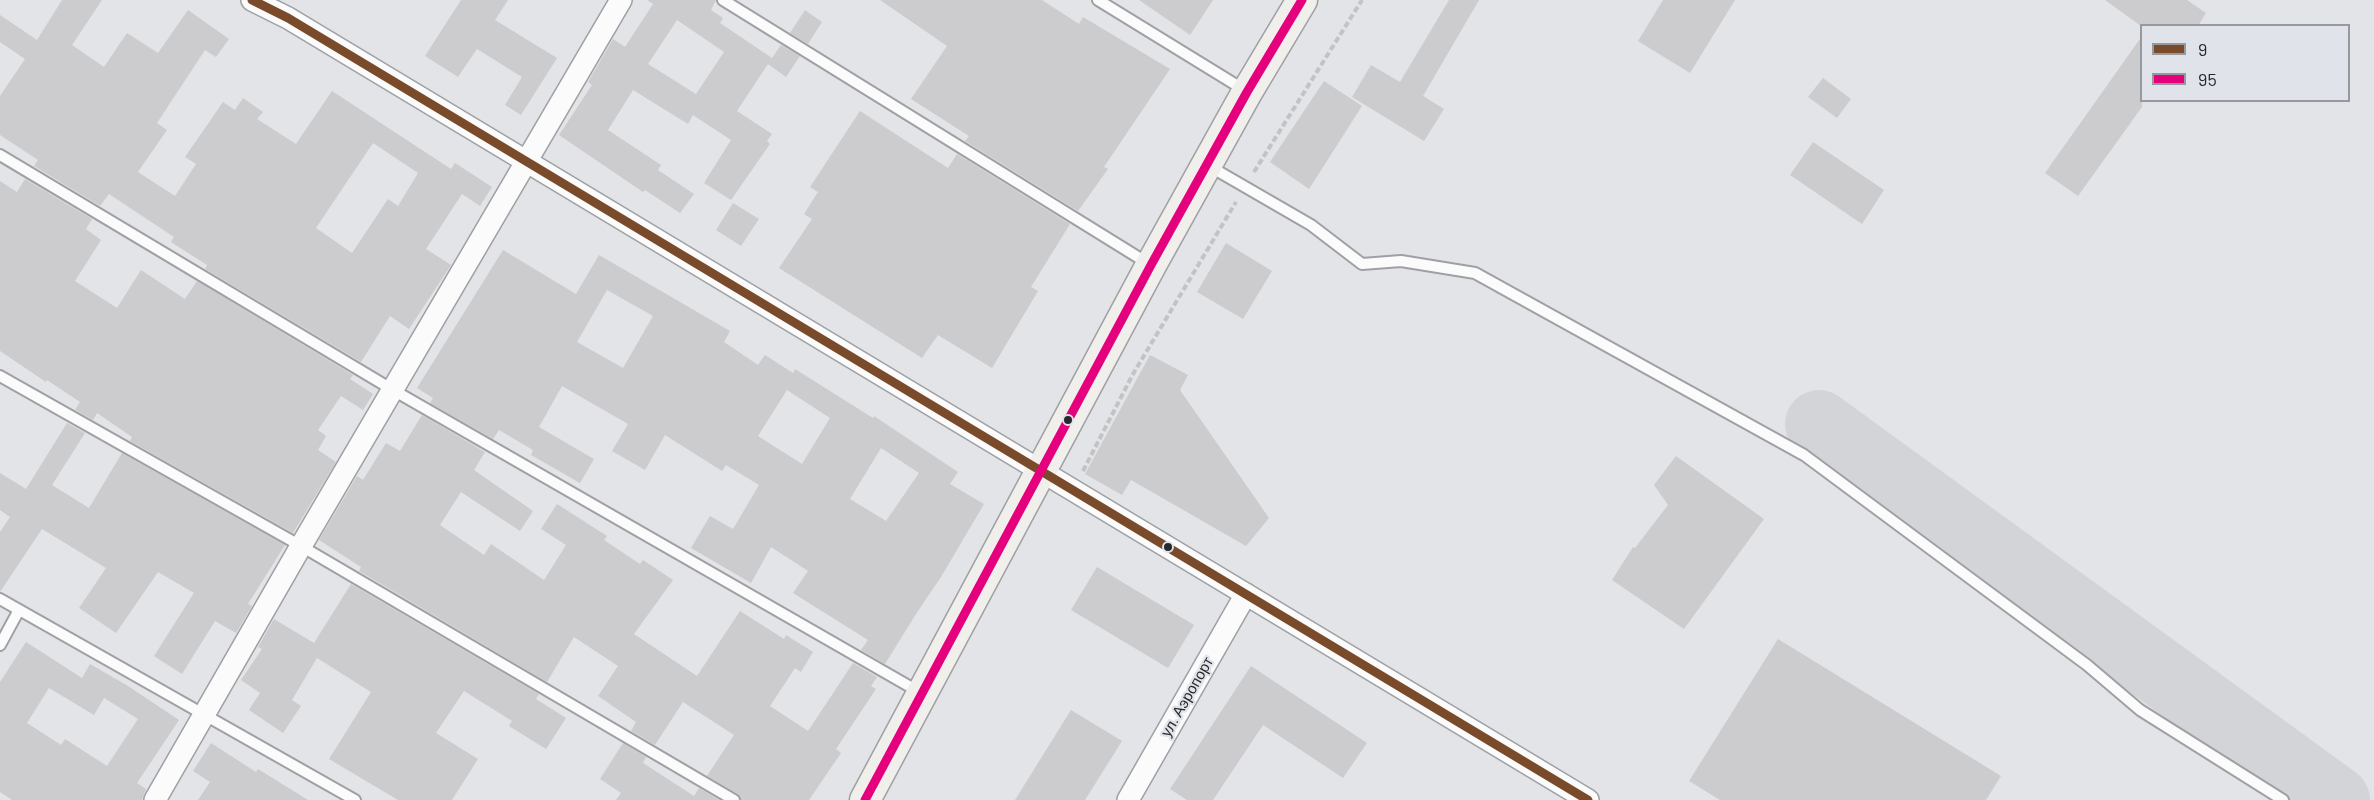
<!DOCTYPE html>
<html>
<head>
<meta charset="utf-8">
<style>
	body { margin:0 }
	#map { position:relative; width:2374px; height:800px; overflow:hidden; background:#e2e4e8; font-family:Barlow,sans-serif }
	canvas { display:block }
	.legend { position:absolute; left:2140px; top:24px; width:210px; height:78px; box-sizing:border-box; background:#e0e3ea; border:2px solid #96999e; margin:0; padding:8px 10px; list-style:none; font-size:18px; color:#28292c }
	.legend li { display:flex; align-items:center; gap:12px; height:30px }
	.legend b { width:30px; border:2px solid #96999e }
</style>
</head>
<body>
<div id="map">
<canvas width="2374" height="800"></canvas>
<ul class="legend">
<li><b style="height:8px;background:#7a4b2a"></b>9</li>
<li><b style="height:8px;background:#e5007d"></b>95</li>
</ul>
</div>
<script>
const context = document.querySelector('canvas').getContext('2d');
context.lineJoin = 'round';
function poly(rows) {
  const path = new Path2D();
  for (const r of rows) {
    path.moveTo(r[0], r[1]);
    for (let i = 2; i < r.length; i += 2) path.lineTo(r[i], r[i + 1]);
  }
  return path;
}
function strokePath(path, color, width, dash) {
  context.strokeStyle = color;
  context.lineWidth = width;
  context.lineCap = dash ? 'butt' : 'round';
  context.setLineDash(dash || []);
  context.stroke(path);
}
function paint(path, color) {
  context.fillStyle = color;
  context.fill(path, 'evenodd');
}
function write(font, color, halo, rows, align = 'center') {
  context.font = font + ' Barlow,sans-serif';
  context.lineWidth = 4.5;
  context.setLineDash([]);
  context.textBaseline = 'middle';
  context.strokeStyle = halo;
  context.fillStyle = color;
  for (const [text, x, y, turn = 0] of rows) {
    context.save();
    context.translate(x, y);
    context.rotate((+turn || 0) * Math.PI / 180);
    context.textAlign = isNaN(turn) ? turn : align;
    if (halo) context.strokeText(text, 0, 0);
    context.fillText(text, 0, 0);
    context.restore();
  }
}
strokePath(poly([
	[1819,424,2336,800]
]), '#d3d4d7', 68);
paint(poly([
	[62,0,102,0,72,45,104,67,127,33,158,53,188,10,229,39,216,57,205,50,157,123,167,130,138,172,175,196,196,164,185,157,223,102,235,110,243,98,263,112,257,119,296,144,332,91,451,169,455,163,492,187,480,206,462,194,426,249,451,265,409,329,390,316,361,362,205,269,207,265,171,242,174,237,109,194,100,206,34,166,38,160,0,135,0,96,25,59,0,42,0,15,37,40],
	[373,143,418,173,398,206,388,199,352,253,316,228],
	[461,0,508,0,495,20,557,58,521,115,505,105,522,77,477,49,458,77,425,56],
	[647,0,716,0,711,10,723,18,720,23,772,58,737,111,772,134,767,141,770,144,731,200,704,183,731,140,693,115,688,124,633,90,608,130,661,165,658,170,694,194,680,213,645,190,643,192,559,135,592,85,588,82,613,39,625,47,653,4],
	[677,20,724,52,696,94,648,64],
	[880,0,1042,0,1079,24,1083,17,1170,69,1104,167,1108,169,1078,211,965,141,969,136,911,99,947,46],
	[1139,0,1213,0,1190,35],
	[1449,0,1479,0,1423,96,1444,109,1424,141,1352,97,1371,65,1400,82],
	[1663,0,1735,0,1690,73,1638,41],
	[2105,0,2187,0,2206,13,2198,26,2141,26],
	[805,10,822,22,808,44,790,33],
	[2142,36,2142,107,2078,196,2045,173],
	[781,45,800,56,786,77,768,64],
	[1823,78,1851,99,1837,118,1808,97],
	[1324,81,1362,106,1309,189,1270,162],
	[860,111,948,168,957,154,1070,224,1031,287,1038,291,992,368,938,335,922,358,779,268,812,219,804,214,818,192,810,187],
	[1813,142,1884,190,1862,224,1790,175],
	[25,179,92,219,86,229,101,240,75,281,117,308,141,270,185,299,197,281,353,375,350,379,373,394,363,410,341,396,318,430,326,436,318,450,336,462,293,533,130,441,132,437,97,413,93,420,75,410,80,402,47,380,46,382,0,351,0,181,17,192],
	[733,203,759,219,741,246,716,230],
	[1226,243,1272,271,1243,319,1197,292],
	[503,250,576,294,599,255,730,331,724,342,758,365,765,355,793,373,795,369,873,418,874,416,958,472,950,484,984,504,941,577,916,614,885,664,861,650,868,640,793,593,808,571,771,547,751,583,691,548,710,516,733,529,759,485,726,465,722,471,665,435,645,470,612,451,628,424,562,386,539,427,594,459,580,483,531,455,533,450,499,430,493,439,430,403,433,398,417,388],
	[607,290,653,316,623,368,577,342],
	[787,390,830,418,802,464,758,436],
	[881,448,919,473,886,521,850,499],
	[1150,355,1188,375,1180,390,1269,518,1246,546,1131,480,1122,495,1085,474],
	[422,415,485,452,474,470,533,511,520,531,461,492,440,525,484,555,491,544,544,580,566,545,541,529,557,504,607,536,604,540,640,564,643,560,673,580,634,634,697,676,740,611,784,639,786,635,813,652,801,672,795,668,770,706,808,731,853,663,877,677,871,686,876,689,836,749,841,753,809,800,741,800,738,794,707,776,734,735,683,702,655,745,631,731,636,722,598,696,618,666,574,637,547,682,359,571,361,567,319,540,357,476,363,480,386,443,400,451],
	[67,423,85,433,52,485,89,508,122,453,285,545,248,604,252,606,236,633,215,621,182,674,154,656,194,593,158,572,116,633,79,608,106,568,42,529,0,592,0,532,10,517,0,510,0,473,26,489],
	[1676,456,1764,519,1684,629,1612,580,1633,547,1635,548,1668,505,1654,485],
	[1097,567,1194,625,1168,668,1071,610],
	[351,584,539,694,536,699,566,718,546,749,509,726,512,721,464,691,436,733,478,759,452,800,398,800,329,759,371,692,317,658,292,700,301,706,283,733,249,710,260,693,241,680,262,649,258,647,274,619,314,643],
	[1778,639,2001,776,1986,800,1720,800,1689,781],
	[26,642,82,678,90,664,128,686,179,720,137,783,146,789,142,800,12,800,0,792,0,682],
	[49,688,94,715,104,698,138,719,107,766,65,739,61,745,27,723],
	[1251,666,1367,743,1343,778,1263,725,1213,800,1187,800,1170,789],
	[1071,710,1122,741,1085,800,1015,800],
	[211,743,256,772,258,769,308,800,198,800,210,782,193,771],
	[623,743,646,757,643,763,694,796,699,788,719,800,616,800,621,793,600,779]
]), '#cccbcd');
const lane = poly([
	[723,0,1149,264],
	[1098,0,1246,91],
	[0,155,393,390,921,693],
	[1209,166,1311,225,1362,264,1401,261,1475,273,1804,455,2087,665,2140,710,2283,800],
	[0,376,301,546,734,800],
	[0,599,355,800],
	[0,645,19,610]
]);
const street = poly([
	[252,0,288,18,1588,800],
	[155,800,301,546,621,0],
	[1128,800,1246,594]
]);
const secondary = poly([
	[865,800,1151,265,1247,92,1302,0]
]);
strokePath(lane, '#9fa0a3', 14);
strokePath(street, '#9fa0a3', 24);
strokePath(secondary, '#9fa0a3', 33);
strokePath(poly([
	[1254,172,1362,0],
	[1083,471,1133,374,1236,202]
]), '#c2c3c5', 4, [6, 3]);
strokePath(lane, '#fbfbfc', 10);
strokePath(street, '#fbfbfc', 21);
strokePath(secondary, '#f1efec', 30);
strokePath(poly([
	[252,0,288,18,1588,800]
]), '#7a4b2a', 9);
strokePath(poly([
	[865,800,1151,265,1247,92,1302,0]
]), '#e5007d', 9);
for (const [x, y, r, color] of [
	[1068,420,5,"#28292c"],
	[1168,547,5,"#28292c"]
]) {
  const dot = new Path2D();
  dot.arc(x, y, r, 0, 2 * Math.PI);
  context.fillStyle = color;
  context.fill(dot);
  strokePath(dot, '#e0e3ea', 2);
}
write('15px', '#28292c', '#e0e3ea', [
	["ул. Аэропорт",1187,697,-60]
]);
</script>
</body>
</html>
